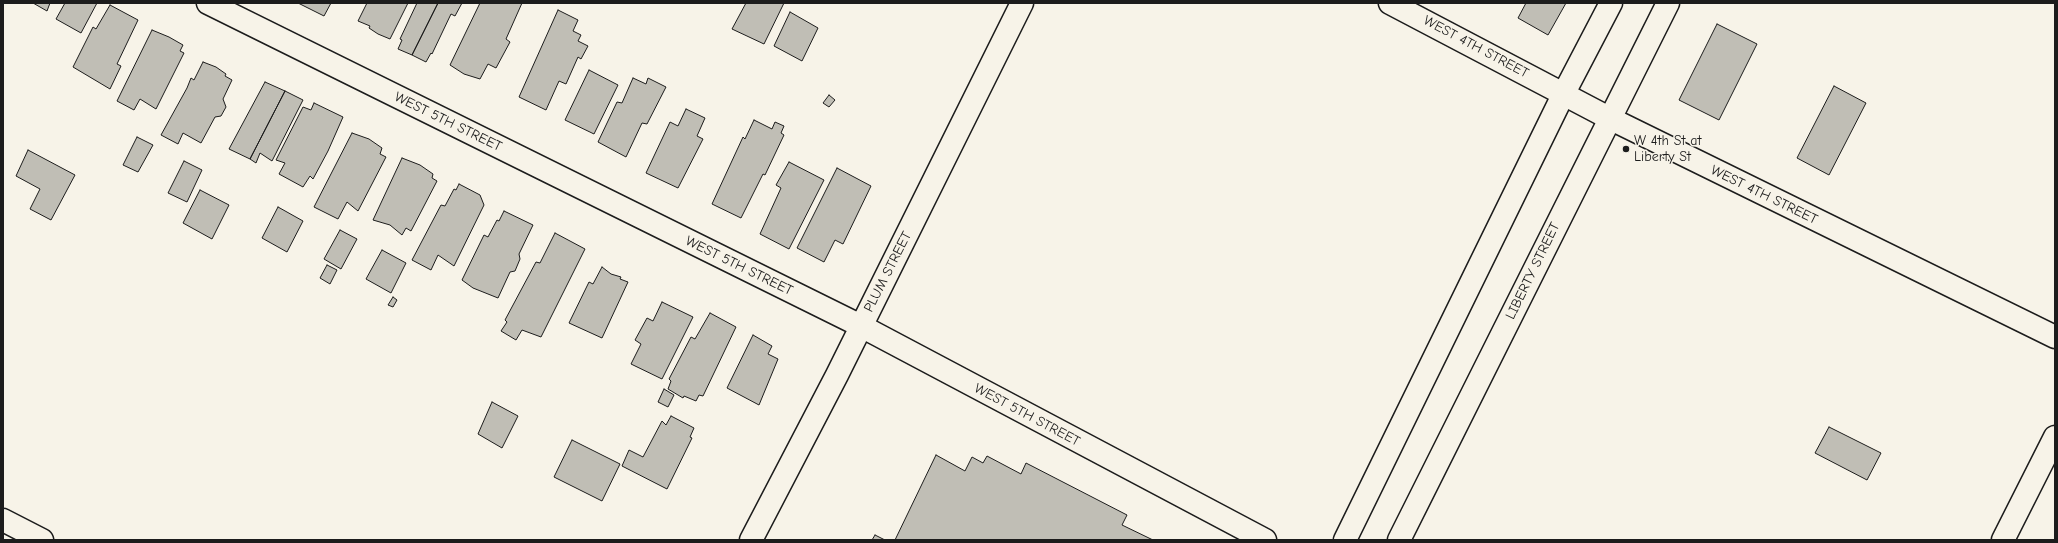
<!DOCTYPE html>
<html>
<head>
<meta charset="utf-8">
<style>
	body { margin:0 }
	#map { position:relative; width:2058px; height:543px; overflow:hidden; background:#f7f3e8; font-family:"Comic Neue",sans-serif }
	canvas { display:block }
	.frame { position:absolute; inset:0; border:4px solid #1c1c1c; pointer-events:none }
</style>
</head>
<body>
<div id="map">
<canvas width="2058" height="543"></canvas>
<div class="frame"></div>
</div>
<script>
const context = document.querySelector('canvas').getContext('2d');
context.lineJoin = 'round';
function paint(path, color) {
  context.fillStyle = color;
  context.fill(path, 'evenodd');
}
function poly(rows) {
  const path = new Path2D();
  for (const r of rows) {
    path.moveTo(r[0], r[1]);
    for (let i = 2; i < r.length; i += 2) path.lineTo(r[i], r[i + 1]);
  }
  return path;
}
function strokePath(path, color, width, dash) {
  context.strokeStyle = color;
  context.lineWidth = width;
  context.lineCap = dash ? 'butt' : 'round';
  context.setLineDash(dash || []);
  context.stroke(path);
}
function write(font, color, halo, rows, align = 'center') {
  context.font = font + ' "Comic Neue",sans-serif';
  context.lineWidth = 3;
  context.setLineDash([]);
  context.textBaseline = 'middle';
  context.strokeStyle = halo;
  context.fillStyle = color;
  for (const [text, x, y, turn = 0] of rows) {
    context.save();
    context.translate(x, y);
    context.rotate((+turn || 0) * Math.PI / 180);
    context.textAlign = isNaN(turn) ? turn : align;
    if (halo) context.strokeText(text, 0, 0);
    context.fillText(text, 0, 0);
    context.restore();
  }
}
const building = poly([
	[33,3,50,3,47,11,33,3],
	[65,3,97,3,81,33,56,19,65,3],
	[298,3,331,3,324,16,298,3],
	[367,3,408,3,390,39,378,34,369,28,370,26,358,21,367,3],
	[417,3,438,3,412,55,398,49,402,40,400,39,417,3],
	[438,3,462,3,455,16,451,14,432,54,431,53,426,62,412,55,438,3],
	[480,3,522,3,506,39,510,42,496,68,488,64,480,79,464,74,450,65,480,3],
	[746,3,784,3,764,44,732,29,746,3],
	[1526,3,1566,3,1548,35,1518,18,1526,3],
	[110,5,138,20,117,64,121,66,110,89,73,67,93,27,96,29,110,5],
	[558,10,578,20,573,31,581,35,578,41,588,46,581,59,578,57,566,84,559,81,546,110,519,97,558,10],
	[790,12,818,28,802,61,774,46,790,12],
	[1717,24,1757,44,1719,120,1679,100,1717,24],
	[152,30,169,37,183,45,180,51,184,53,156,109,140,99,134,110,117,101,152,30],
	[203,62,216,67,226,74,225,76,232,80,223,99,226,107,221,116,215,117,201,143,183,133,178,144,161,135,187,88,191,78,194,80,203,62],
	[589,70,618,85,594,134,565,120,589,70],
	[633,78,646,84,648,78,666,87,647,124,642,123,626,157,598,142,617,102,622,103,633,78],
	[265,82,285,91,250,159,229,149,265,82],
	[1834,86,1866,103,1829,175,1797,158,1834,86],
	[285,91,303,100,272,161,260,153,256,163,250,159,285,91],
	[829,95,835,100,829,107,823,103,829,95],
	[314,103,343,117,328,151,313,179,310,176,303,187,279,174,285,163,276,160,303,107,311,110,314,103],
	[686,109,705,118,697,136,703,139,678,188,646,173,670,122,678,126,686,109],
	[754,120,772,129,775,122,784,126,781,133,784,135,765,175,763,174,741,218,712,204,743,137,745,139,754,120],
	[352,133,369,139,382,148,380,154,386,157,358,211,347,202,338,219,314,207,352,133],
	[137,137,153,145,138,172,123,165,137,137],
	[28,150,75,175,51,220,30,209,40,189,16,176,28,150],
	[402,158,420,165,433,174,432,178,437,181,411,231,406,228,402,235,390,225,373,220,402,158],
	[184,161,202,170,187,202,168,193,184,161],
	[789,162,824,180,789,249,760,234,781,188,776,185,789,162],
	[837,168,871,186,843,244,835,240,824,262,797,248,837,168],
	[459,184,480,195,484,205,454,266,438,255,431,270,412,260,441,205,445,206,454,189,456,190,459,184],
	[200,190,229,205,212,239,183,223,200,190],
	[278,207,303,221,287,252,262,238,278,207],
	[504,211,533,225,519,254,520,259,515,271,510,272,498,298,473,288,462,280,484,235,488,237,497,220,499,221,504,211],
	[340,230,357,239,341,269,324,259,340,230],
	[555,233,585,249,541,337,522,330,516,340,501,331,507,322,505,320,536,262,540,263,555,233],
	[382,250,406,263,391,293,366,279,382,250],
	[327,265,337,270,330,284,320,278,327,265],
	[602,267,611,274,621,277,620,279,628,282,602,338,569,323,589,282,593,284,602,267],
	[393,297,397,300,393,307,388,305,393,297],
	[662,302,693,317,662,379,631,364,641,344,635,340,647,318,653,321,662,302],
	[710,313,736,327,703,396,699,395,696,401,684,396,683,398,668,389,671,381,669,379,691,337,695,339,710,313],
	[753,335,772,346,768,354,778,359,759,405,727,388,753,335],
	[664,389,674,395,668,407,658,402,664,389],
	[492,402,518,416,502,448,478,434,492,402],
	[671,416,694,428,690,437,692,438,667,489,622,466,629,450,643,457,662,421,666,425,671,416],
	[1829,427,1881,453,1867,480,1815,453,1829,427],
	[572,440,620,464,602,501,554,477,572,440],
	[936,455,965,471,972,457,983,463,987,456,1021,474,1026,463,1127,515,1122,525,1153,540,895,540,936,455],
	[875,535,885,540,872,540,875,535]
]);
paint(building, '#c0beb5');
strokePath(building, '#1c1c1c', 1);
const street = poly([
	[208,3,861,326,1265,540],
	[1390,3,1609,118,2055,337],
	[751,540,837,375,1022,3],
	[2003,540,2055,437]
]);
const secondary = poly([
	[3,520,42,540],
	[1345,540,1564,93,1611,3],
	[1399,540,1668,3]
]);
strokePath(street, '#1c1c1c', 25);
strokePath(secondary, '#1c1c1c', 25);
strokePath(street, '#f7f3e8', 22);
strokePath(secondary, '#f7f3e8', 22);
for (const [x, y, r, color] of [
	[1626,149,4,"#1c1c1c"]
]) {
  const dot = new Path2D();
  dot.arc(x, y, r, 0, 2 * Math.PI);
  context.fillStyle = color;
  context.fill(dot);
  strokePath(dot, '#f7f3e8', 1.5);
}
write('14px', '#1c1c1c', '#f7f3e8', [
	["WEST 4TH STREET",1476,47,28],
	["WEST 5TH STREET",448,122,26],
	["WEST 4TH STREET",1764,195,26],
	["WEST 5TH STREET",739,266,26],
	["LIBERTY STREET",1533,271,-64],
	["PLUM STREET",888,272,-63],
	["WEST 5TH STREET",1027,415,28]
]);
write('14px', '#1c1c1c', '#f7f3e8', [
	["W 4th St at",1634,141],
	["Liberty St",1634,157]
], 'left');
</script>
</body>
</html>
